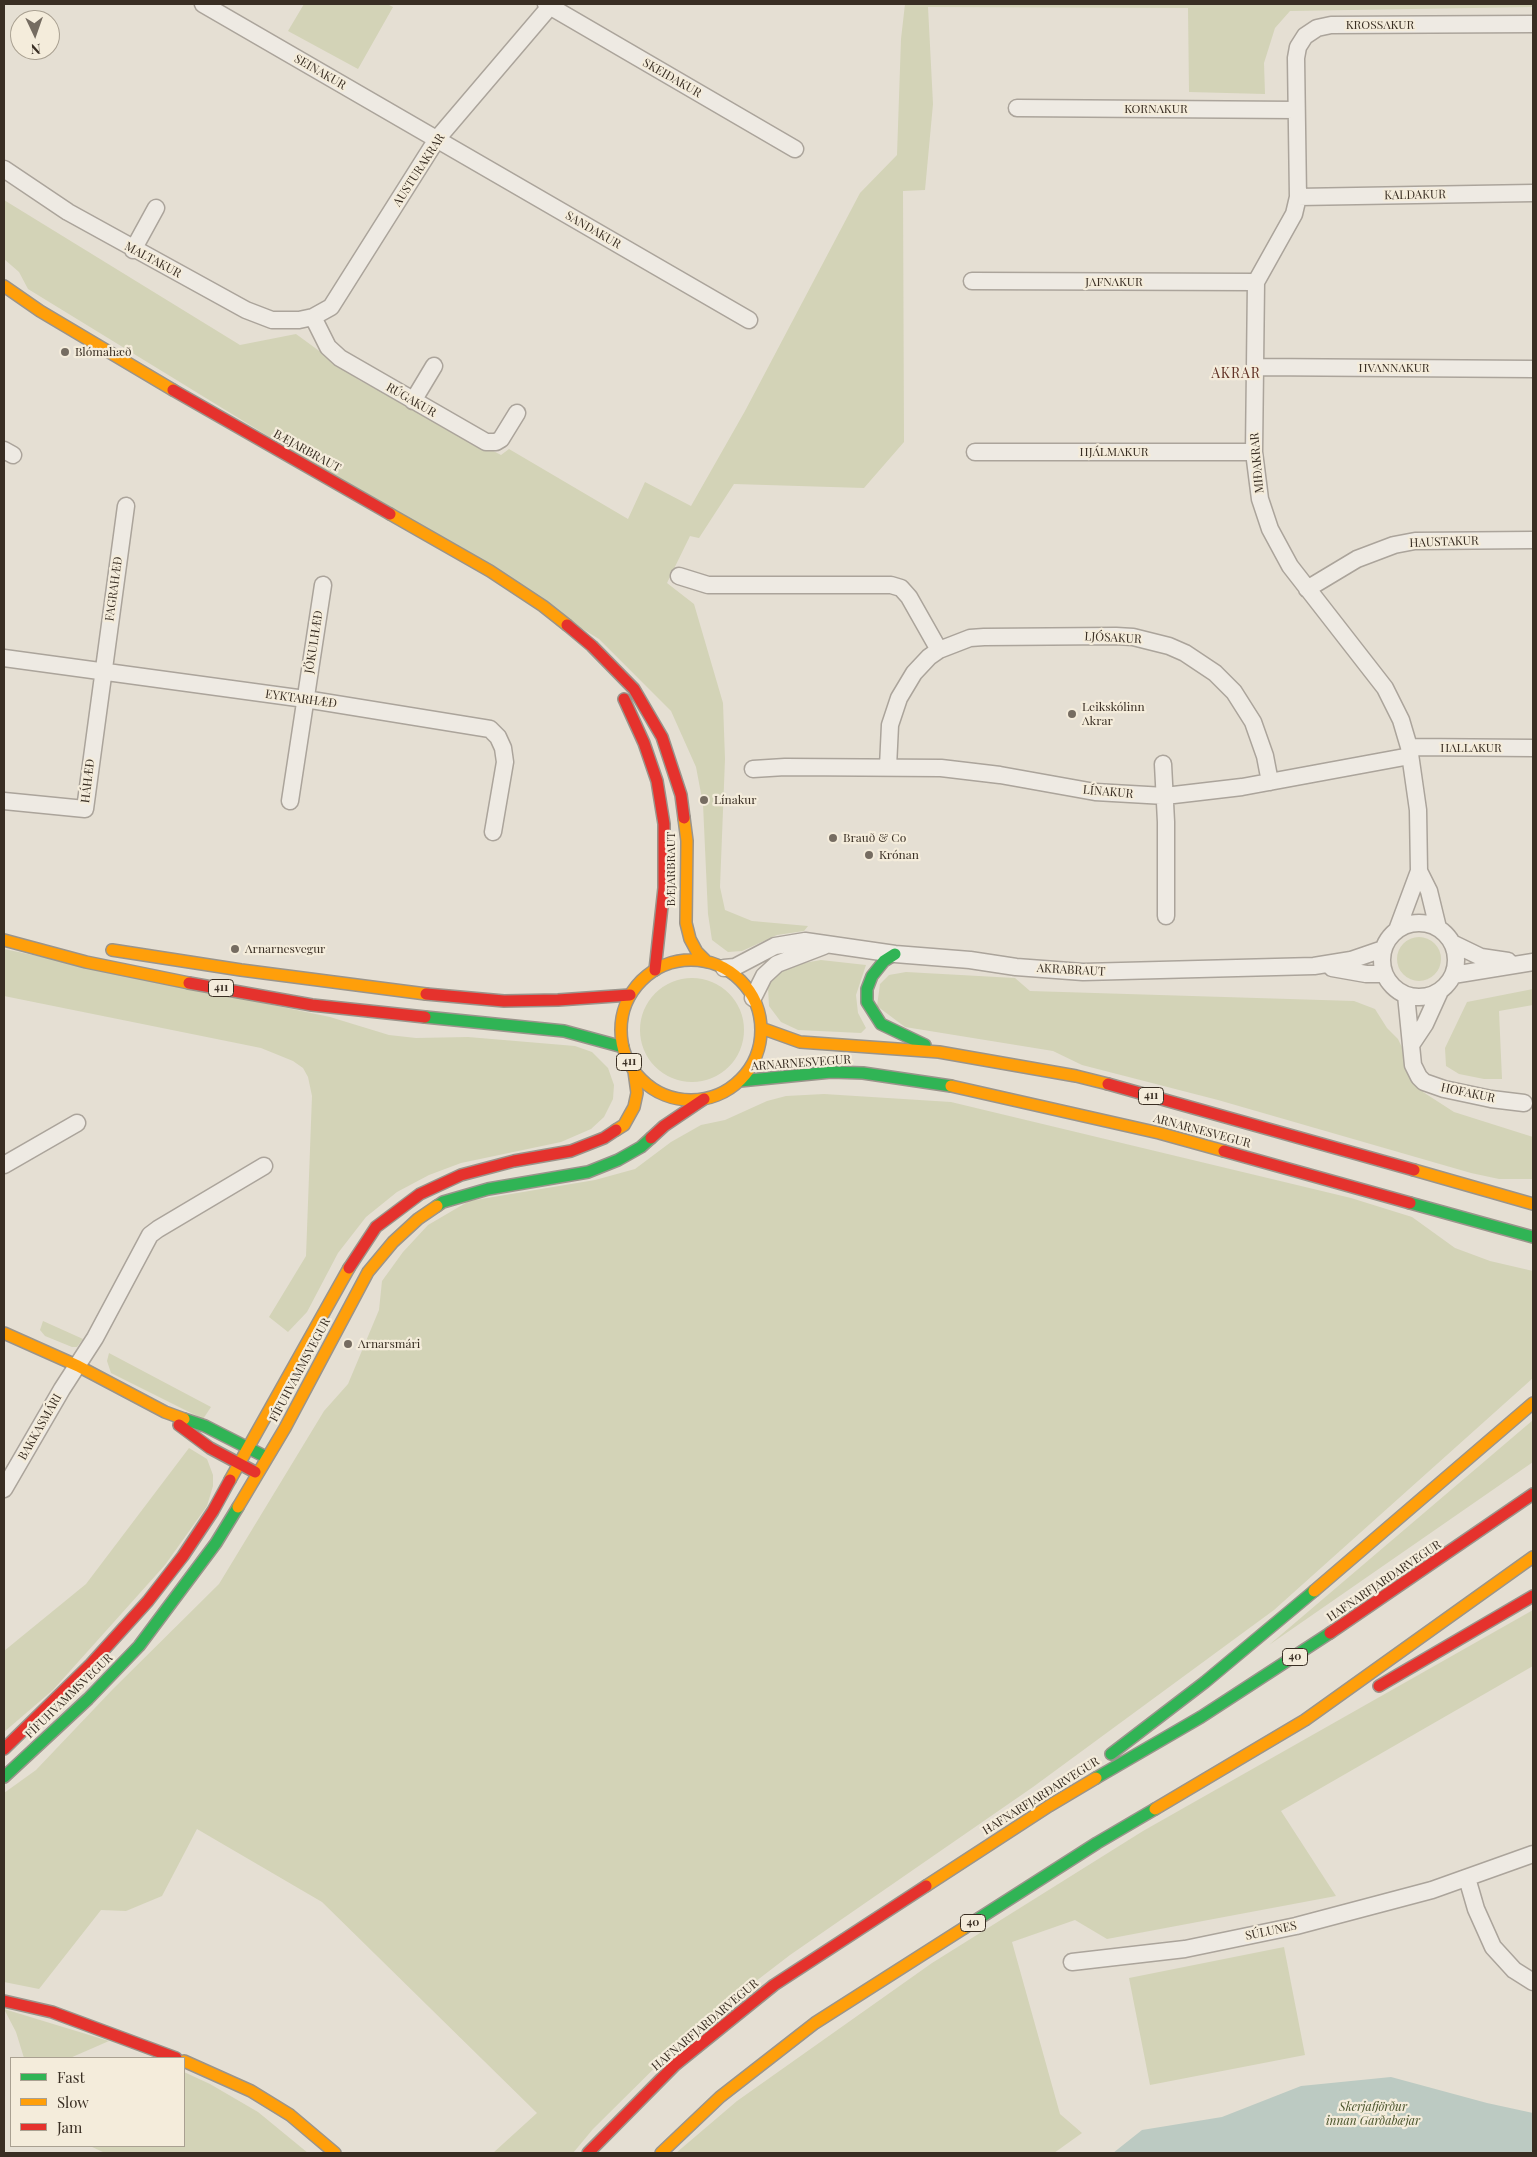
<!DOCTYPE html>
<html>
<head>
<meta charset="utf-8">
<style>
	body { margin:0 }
	#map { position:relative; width:1537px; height:2157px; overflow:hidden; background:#e5dfd3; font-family:"Playfair Display",serif }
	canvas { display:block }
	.frame { position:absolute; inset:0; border:5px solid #392e23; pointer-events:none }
	.legend { position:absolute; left:10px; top:2057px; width:175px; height:90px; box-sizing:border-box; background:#f4ecdb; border:1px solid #a9a091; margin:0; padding:6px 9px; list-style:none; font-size:15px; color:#392e23 }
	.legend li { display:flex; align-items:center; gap:10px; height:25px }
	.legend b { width:25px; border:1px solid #a9a091 }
	.north { position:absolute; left:10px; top:10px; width:50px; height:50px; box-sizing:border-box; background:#f4ecdb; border:1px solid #a9a091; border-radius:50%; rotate:177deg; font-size:14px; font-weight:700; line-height:20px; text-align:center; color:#392e23 }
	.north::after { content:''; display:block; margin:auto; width:18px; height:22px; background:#756c61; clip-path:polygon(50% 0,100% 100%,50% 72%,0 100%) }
</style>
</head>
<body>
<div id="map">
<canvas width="1537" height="2157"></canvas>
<div class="frame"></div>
<ul class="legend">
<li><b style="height:6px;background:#30b455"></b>Fast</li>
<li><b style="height:6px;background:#ff9f0a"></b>Slow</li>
<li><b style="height:6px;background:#e5322d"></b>Jam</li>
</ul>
<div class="north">N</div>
</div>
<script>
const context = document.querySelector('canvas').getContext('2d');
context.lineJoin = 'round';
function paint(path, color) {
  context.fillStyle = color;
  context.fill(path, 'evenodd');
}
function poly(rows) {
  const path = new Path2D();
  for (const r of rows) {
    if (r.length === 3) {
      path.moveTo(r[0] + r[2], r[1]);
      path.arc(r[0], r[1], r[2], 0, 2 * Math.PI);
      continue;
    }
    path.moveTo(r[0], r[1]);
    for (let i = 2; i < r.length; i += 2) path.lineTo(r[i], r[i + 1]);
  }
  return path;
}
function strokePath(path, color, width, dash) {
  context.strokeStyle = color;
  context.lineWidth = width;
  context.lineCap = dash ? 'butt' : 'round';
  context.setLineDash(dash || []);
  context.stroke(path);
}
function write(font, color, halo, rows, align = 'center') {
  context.font = font + ' "Playfair Display",serif';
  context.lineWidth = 4.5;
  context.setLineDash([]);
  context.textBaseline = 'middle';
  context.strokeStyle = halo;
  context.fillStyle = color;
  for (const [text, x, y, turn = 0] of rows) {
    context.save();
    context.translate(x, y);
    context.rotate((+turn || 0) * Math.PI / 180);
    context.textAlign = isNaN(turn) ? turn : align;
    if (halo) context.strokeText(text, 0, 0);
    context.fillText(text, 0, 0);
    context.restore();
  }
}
paint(poly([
	[304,4,387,4,393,7,358,69,288,31],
	[905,4,1533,4,1533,7,1290,11,1275,28,1264,63,1265,94,1189,92,1188,8,928,7,933,104,925,190,903,191,904,442,864,488,734,484,699,538,690,536,667,583,694,604,723,703,725,759,720,887,725,910,752,921,808,926,804,931,777,935,742,951,728,952,712,940,708,914,703,804,696,767,671,711,599,639,28,289,19,272,4,259,4,200,240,345,296,334,359,380,501,455,509,449,628,519,645,482,691,506,745,411,860,193,897,155,901,39],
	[1419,959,22],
	[4,949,330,1017,389,1035,416,1038,468,1037,575,1046,592,1052,608,1068,614,1085,613,1099,604,1117,591,1129,561,1142,461,1163,429,1175,397,1192,366,1217,338,1253,307,1312,288,1332,269,1317,306,1256,312,1096,308,1077,303,1068,293,1061,261,1048,4,996],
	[821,960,866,965,856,995,858,1013,866,1028,861,1033,798,1030,781,1022,769,1006,768,987,775,974,792,965],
	[906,972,1015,978,1030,991,1354,1001,1375,1009,1387,1028,1398,1039,1423,1092,1454,1112,1533,1137,1533,1179,1499,1179,1471,1173,1218,1100,1082,1065,1053,1051,905,1027,877,1006,880,984,889,975],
	[692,1030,52],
	[1533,989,1533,1005,1499,1011,1502,1079,1484,1079,1459,1074,1446,1066,1445,1048,1467,1002],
	[824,1094,951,1102,1351,1198,1412,1217,1455,1248,1490,1261,1533,1271,1533,1378,1274,1610,1033,1787,790,1955,695,2028,593,2129,573,2153,493,2153,537,2113,322,1902,197,1829,162,1896,126,1911,101,1910,39,1989,4,1982,4,1793,36,1770,113,1689,219,1584,324,1411,348,1384,379,1310,382,1281,403,1252,428,1225,469,1201,595,1180,635,1169,671,1142,701,1125,725,1120,767,1101,786,1096],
	[43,1321,83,1339,77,1347,72,1347,45,1336,40,1330],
	[109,1353,211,1407,203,1419,111,1373,107,1361],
	[1533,1420,1533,1462,1269,1645],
	[189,1448,207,1459,213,1475,213,1486,207,1506,165,1565,53,1690,4,1732,4,1651,86,1584],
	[1533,1610,1533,1666,1281,1811,1336,1896,1107,1939,1075,1920,1012,1942,1060,2114,1082,2133,1054,2153,676,2153,737,2101,932,1963,1143,1831],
	[1284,1947,1305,2055,1150,2085,1129,1978],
	[4,2009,109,2041,70,2058,24,2058,16,2032],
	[184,2072,210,2084,258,2112,308,2153,105,2153,90,2146,184,2146]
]), '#d3d3b7');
paint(poly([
	[1391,2077,1487,2103,1533,2113,1533,2153,1113,2153,1142,2130,1222,2117,1301,2086]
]), '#bccac2');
const street = poly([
	[203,4,749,320],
	[546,4,795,149],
	[1017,108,1296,110],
	[4,169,68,212,246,310,272,320,299,320,313,317,331,307,437,139,552,4],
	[1298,197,1533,193],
	[133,250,156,208],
	[972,281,1256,282],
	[313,317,328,347,340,358,486,442,496,442,501,439,517,413],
	[1255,367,1533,369],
	[413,401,434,366],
	[4,450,13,455],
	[975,452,1254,452],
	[679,576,708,585,891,585,901,588,909,597,939,650],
	[1307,589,1357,559,1394,545,1415,541,1533,540],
	[4,658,305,699,490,729,498,737,503,748,505,762,493,832],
	[1409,747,1533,748],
	[1163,764,1166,822,1166,916],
	[888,767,890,725,899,698,914,673,929,657,939,650,970,638,984,637,1116,636,1133,637,1169,646,1185,653,1215,673,1234,692,1253,722,1265,756,1270,782],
	[753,769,785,767,941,768,1000,775,1095,792,1165,796,1242,787,1410,756],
	[4,801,85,809,126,506],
	[290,801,323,585],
	[1419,960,37],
	[1438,928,1429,891,1419,871,1418,810,1409,747,1401,720,1385,688,1290,566,1270,529,1260,499,1254,452,1256,282,1294,214,1298,197,1296,58,1298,47,1305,36,1317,28,1331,25,1533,24],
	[1397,930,1419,871],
	[1452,943,1481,957,1508,961],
	[724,968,735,967,775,946,805,941,895,954,970,960,1016,967,1083,972,1314,966,1351,960,1383,949],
	[1332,968,1366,974,1384,974],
	[1453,975,1533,962],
	[1406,995,1413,1065,1419,1077,1424,1082,1444,1089,1491,1099,1524,1103],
	[753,998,764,976,777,964,824,946],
	[1411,1045,1425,1024,1440,991],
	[4,1165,77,1123],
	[4,1489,62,1389,95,1338,150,1235,158,1229,264,1166],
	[1467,1878,1476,1909,1493,1947,1514,1970,1533,1982],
	[1072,1962,1185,1949,1296,1926,1432,1890,1533,1854]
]);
const fast = poly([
	[895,954,884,961,872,976,867,989,867,1002,881,1024,925,1045],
	[425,1017,564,1031,623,1047],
	[740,1081,831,1072,863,1073,951,1086],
	[1410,1203,1533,1237],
	[437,1206,443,1202,488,1189,588,1172,618,1160,641,1147,651,1138],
	[184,1419,205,1426,264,1456],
	[1111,1754,1205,1682,1314,1591],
	[4,1777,88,1699,139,1646,216,1543,238,1507],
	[1096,1778,1201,1717,1330,1633],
	[964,1928,1097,1843,1155,1809]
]);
const slow = poly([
	[4,286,40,311,173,390],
	[390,514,490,571,543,606,567,625],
	[684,818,687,841,686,923,690,939,697,952,707,962],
	[4,940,86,962,189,983],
	[112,950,241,970,426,994],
	[691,1030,70],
	[761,1028,800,1042,939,1052,1076,1076,1108,1084],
	[951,1086,1159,1133,1224,1151],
	[616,1130,624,1125,634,1107,637,1093,634,1071],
	[1414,1170,1533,1204],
	[4,1333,78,1366,165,1412,184,1419],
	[230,1480,349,1268],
	[238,1507,285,1428,368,1272,393,1242,418,1219,437,1206],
	[1314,1591,1533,1403],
	[1155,1809,1305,1720,1533,1557],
	[926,1886,1049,1806,1096,1778],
	[184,2061,251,2091,290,2115,335,2153],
	[661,2153,720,2097,815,2023,964,1928]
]);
const jam = poly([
	[173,390,390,514],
	[567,625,592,646,634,689,662,737,681,795,684,818],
	[624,699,644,743,657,781,664,824,664,888,655,970],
	[189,983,312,1005,425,1017],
	[426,994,504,1001,558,1000,630,995],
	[1108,1084,1414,1170],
	[651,1138,664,1126,704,1099],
	[1224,1151,1410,1203],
	[349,1268,376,1227,420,1194,461,1175,514,1161,571,1151,604,1138,616,1130],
	[179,1425,210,1448,255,1472],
	[1330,1633,1533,1494],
	[1379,1686,1533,1596],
	[4,1749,91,1664,148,1601,183,1556,213,1511,230,1480],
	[4,2001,52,2012,176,2058],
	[588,2153,675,2065,774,1985,926,1886]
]);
strokePath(street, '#aba49b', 19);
strokePath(fast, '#9a948b', 14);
strokePath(slow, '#9a948b', 14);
strokePath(jam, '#9a948b', 14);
strokePath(street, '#eeeae3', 16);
strokePath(fast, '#30b455', 11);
strokePath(slow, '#ff9f0a', 11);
strokePath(jam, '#e5322d', 11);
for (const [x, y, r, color] of [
	[65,352,5,"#756c61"],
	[1072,714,5,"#756c61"],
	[704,800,5,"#756c61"],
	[833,838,5,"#756c61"],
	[869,855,5,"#756c61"],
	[235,949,5,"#756c61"],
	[348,1344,5,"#756c61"]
]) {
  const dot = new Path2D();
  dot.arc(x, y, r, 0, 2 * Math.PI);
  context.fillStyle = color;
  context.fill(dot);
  strokePath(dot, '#f4ecdb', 2);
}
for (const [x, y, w] of [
	[221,988,25],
	[629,1062,25],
	[1151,1096,25],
	[1295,1657,25],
	[973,1923,25]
]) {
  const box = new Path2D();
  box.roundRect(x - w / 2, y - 8.5, w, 17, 4);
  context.fillStyle = '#f4ecdb';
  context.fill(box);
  strokePath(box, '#392e23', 1);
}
write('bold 11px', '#392e23', null, [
	["411",221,988],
	["411",629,1062],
	["411",1151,1096],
	["40",1295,1657],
	["40",973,1923]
]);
write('12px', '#392e23', '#f4ecdb', [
	["KROSSAKUR",1380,25],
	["SEINAKUR",320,72,30],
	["SKEIÐAKUR",672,78,30],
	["KORNAKUR",1156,109],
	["AUSTURAKRAR",419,170,-57],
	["KALDAKUR",1415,195,-1],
	["SANDAKUR",593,230,30],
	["MALTAKUR",153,260,28],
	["JAFNAKUR",1114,282],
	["HVANNAKUR",1394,368],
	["RÚGAKUR",411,400,30],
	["BÆJARBRAUT",307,451,29],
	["HJÁLMAKUR",1114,452],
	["MIÐAKRAR",1257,463,-95],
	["HAUSTAKUR",1444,542,-2],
	["FAGRAHÆÐ",114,589,-82],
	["LJÓSAKUR",1113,638,3],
	["JÖKULHÆÐ",314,642,-81],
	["EYKTARHÆÐ",301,699,8],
	["HALLAKUR",1471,748],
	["HÁHÆÐ",88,781,-83],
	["LÍNAKUR",1108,792,5],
	["BÆJARBRAUT",671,869,-90],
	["AKRABRAUT",1071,970,3],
	["ARNARNESVEGUR",801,1063,-4],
	["HOFAKUR",1468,1093,12],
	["ARNARNESVEGUR",1202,1131,15],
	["FÍFUHVAMMSVEGUR",300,1370,-62],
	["BAKKASMÁRI",40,1427,-60],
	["HAFNARFJARÐARVEGUR",1384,1581,-34],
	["FÍFUHVAMMSVEGUR",69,1696,-44],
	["HAFNARFJARÐARVEGUR",1041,1796,-32],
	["SÚLUNES",1271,1931,-12],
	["HAFNARFJARÐARVEGUR",705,2025,-40]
]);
write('12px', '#392e23', '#f4ecdb', [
	["Blómahæð",75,352],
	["Leikskólinn",1082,707],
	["Akrar",1082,721],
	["Línakur",714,800],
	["Brauð & Co",843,838],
	["Krónan",879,855],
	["Arnarnesvegur",245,949],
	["Arnarsmári",358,1344]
], 'left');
write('italic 12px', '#4a542b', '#f4ecdb', [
	["Skerjafjörður",1373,2107],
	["innan Garðabæjar",1373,2121]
]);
context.letterSpacing = '1px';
write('14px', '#623226', '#f4ecdb', [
	["AKRAR",1236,374]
]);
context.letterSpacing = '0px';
</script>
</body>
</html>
